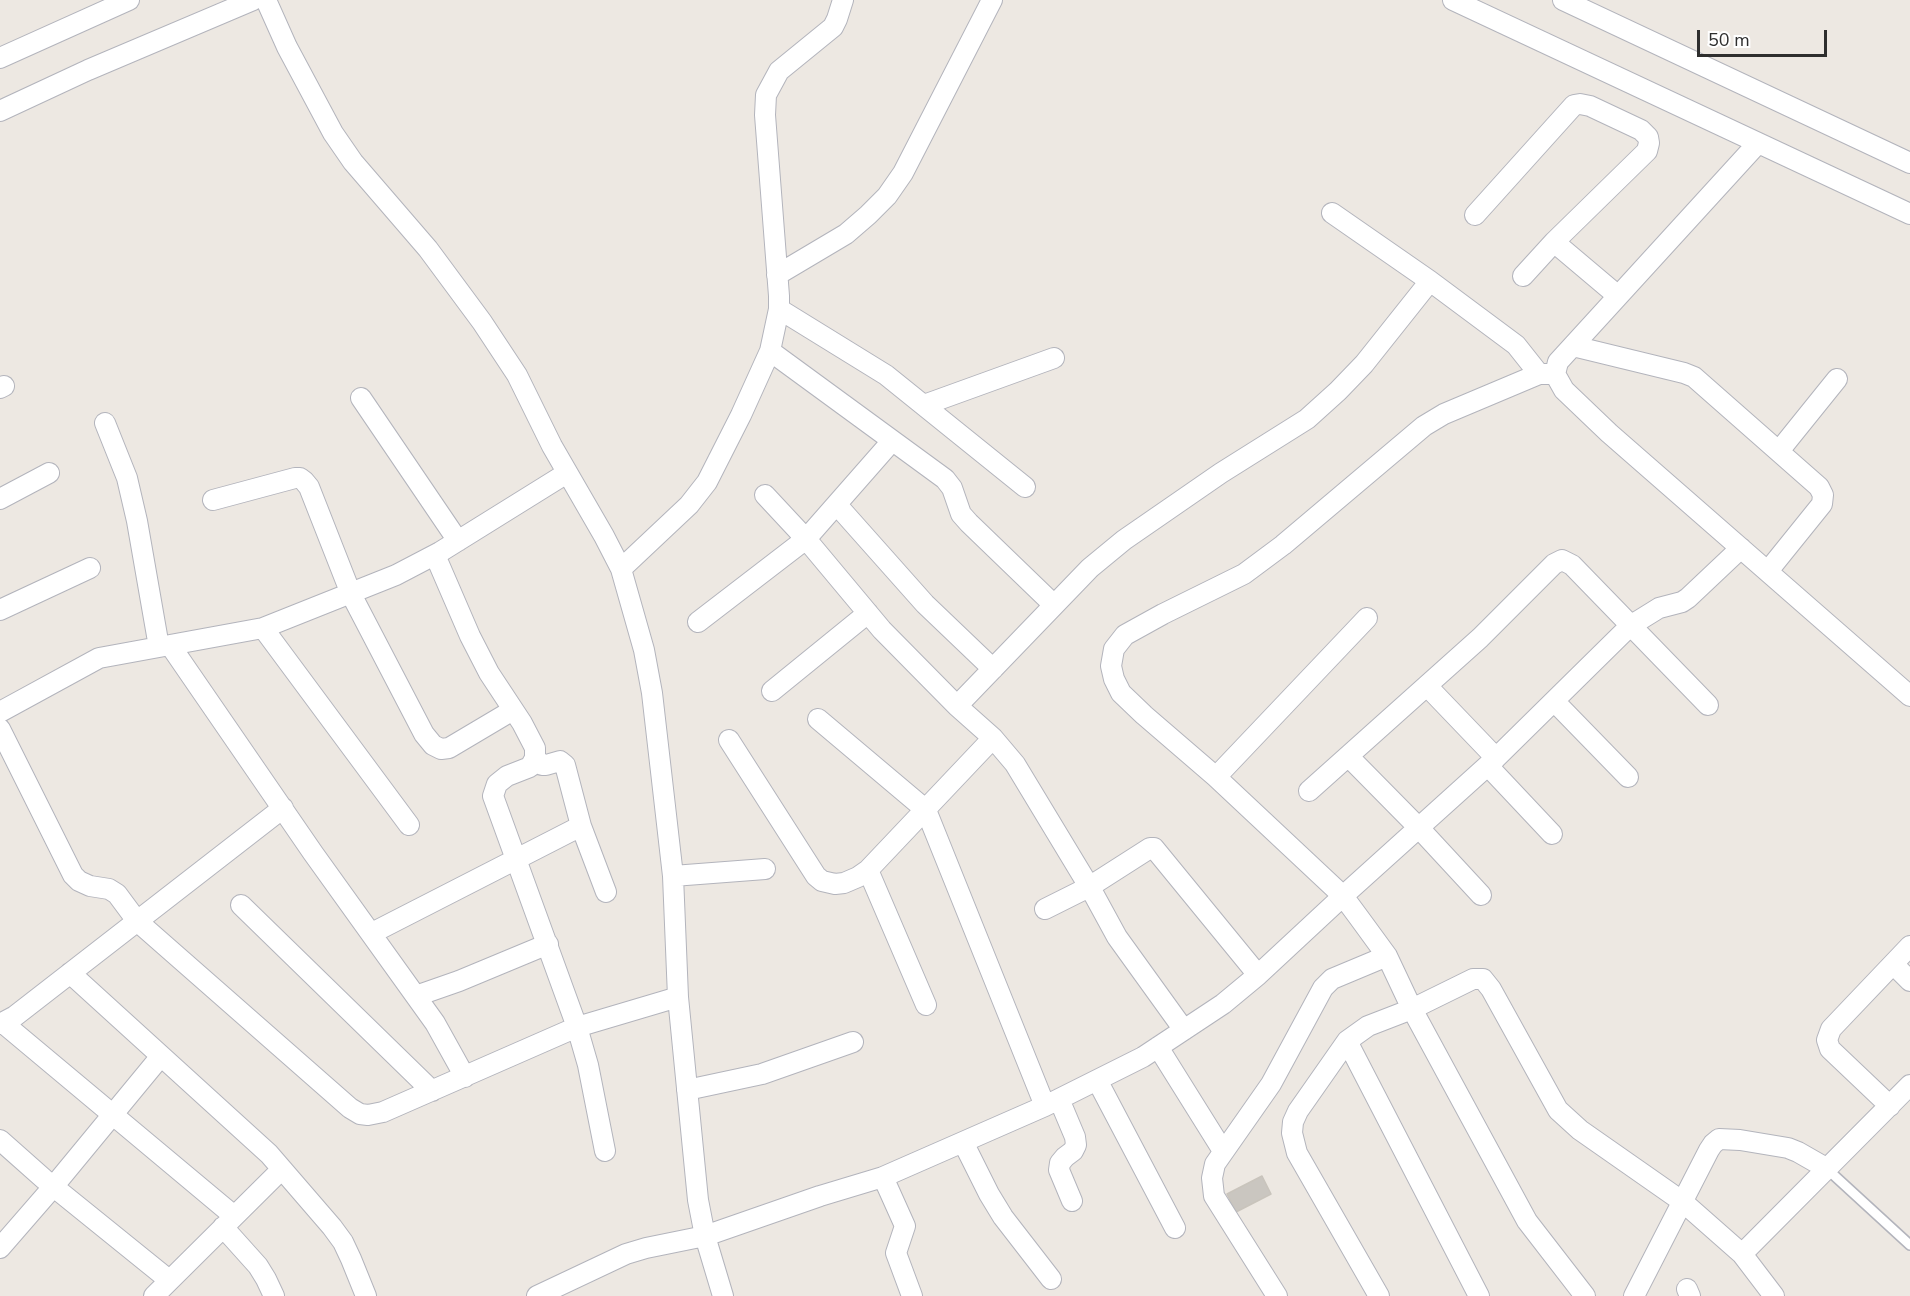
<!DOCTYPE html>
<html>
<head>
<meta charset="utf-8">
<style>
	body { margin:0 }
	#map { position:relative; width:1910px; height:1296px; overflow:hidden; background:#ede8e2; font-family:"Nunito Sans",sans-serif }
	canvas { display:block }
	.scale { position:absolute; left:1697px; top:30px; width:130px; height:27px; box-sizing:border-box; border:3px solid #2e2e2e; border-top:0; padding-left:8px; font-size:18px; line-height:21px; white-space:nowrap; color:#2e2e2e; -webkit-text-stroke:4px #fff; paint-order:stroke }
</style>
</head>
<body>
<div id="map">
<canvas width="1910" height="1296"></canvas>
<div class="scale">50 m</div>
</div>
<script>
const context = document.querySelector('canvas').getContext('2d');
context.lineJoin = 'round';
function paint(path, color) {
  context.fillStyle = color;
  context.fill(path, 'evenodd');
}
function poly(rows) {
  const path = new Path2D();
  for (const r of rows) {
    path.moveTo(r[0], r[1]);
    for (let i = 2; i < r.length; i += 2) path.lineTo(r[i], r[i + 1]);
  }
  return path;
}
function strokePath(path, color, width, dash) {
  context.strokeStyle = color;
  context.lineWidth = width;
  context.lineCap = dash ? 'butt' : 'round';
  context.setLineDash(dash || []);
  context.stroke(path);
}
const building = poly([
	[1262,1176,1271,1194,1236,1212,1227,1194,1262,1176]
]);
paint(building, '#cac6c0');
strokePath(building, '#c9c4bc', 1.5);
const service = poly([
	[1826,1168,1910,1245]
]);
const minor = poly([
	[266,0,287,47,333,133,353,162,428,249,482,322,517,375,552,446,604,536,621,569,644,650,652,693,673,876,678,997,698,1200,705,1236,723,1296],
	[1453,0,1910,214],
	[1563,0,1910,163],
	[0,58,129,0],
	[0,111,88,70,253,0],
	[1758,143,1558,362,1555,374,1564,390,1609,433,1910,696],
	[1332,213,1430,281,1516,345,1539,374],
	[1475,215,1574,105,1580,104,1590,106,1641,130,1648,137,1649,143,1647,151,1554,242,1523,276],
	[1554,242,1618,296],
	[777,275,846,234,868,215,887,196,903,173,992,0],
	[779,309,886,375,1025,487],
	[1573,346,1684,373,1694,377,1819,487,1823,495,1822,504,1768,571],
	[770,351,945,479,952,488,961,514,969,523,1054,605],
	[1555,374,1539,374,1444,414,1424,426,1283,545,1244,574,1163,614,1125,635,1114,649,1111,666,1114,679,1121,693,1144,715,1216,777,1343,896,1360,919,1387,956,1412,1009,1527,1221,1585,1296],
	[0,388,4,386],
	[361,398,458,541],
	[924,405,1054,358],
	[105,423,127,478,137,521,159,647],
	[1779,451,1837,379],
	[765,495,806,539,882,630,957,706,993,738,1015,764,1093,893,1117,937,1184,1030],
	[0,499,49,473],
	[213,500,295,478,300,478,304,481,309,487,351,594,424,734,433,745,441,749,449,748,513,710],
	[837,505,925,604,993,669],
	[435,555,470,636,489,673,522,723,535,748,535,758,530,767,507,776,497,784,493,796,577,1027,588,1065,605,1151],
	[621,569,689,505,707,482,741,415,770,351,779,309,779,296,765,115,766,95,779,71,833,27,837,19,843,0],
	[0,610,90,568],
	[698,622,806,539,892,441],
	[263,628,409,825],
	[170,645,313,853,435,1023,465,1077],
	[1427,686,1496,758],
	[772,691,868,613],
	[1554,701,1628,777],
	[957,706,1090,568,1124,540,1221,473,1307,419,1338,391,1364,364,1430,281],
	[0,712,99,658,263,628,396,575,440,552,567,473],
	[818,719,926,810,1045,1106],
	[0,729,73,875,79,881,90,886,109,889,117,894,137,921,350,1108,360,1114,368,1115,383,1112,577,1027,678,997],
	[729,740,816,876,822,881,835,884,844,883,858,877,868,870,993,738],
	[1348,756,1419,828,1481,895],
	[535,758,542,765,546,765,560,761,565,765,581,826,606,892],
	[1488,766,1552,834],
	[1216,777,1367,618],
	[1309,791,1480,638,1554,564,1562,560,1572,565,1708,705],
	[868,870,926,1005],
	[673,876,765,869],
	[241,905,432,1091],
	[1045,909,1089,887,1150,848,1154,848,1258,975],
	[372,933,581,826],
	[1893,964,1910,981],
	[70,973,269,1154,332,1227,343,1242,351,1259,366,1296],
	[416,996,459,981,548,944],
	[3,1023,234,1216],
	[0,1024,15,1016,283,808],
	[1347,1041,1479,1296],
	[1158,1047,1223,1151],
	[1097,1080,1175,1228],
	[687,1090,762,1074,853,1042],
	[1059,1099,1075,1137,1076,1145,1073,1151,1065,1157,1060,1163,1059,1170,1072,1201],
	[1890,1106,1830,1049,1827,1040,1831,1029,1910,946],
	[0,1140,44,1179,169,1280],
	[963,1142,989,1194,1003,1217,1051,1279],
	[883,1177,905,1226,896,1253,912,1296],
	[223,1227,258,1266,266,1279,274,1296],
	[0,1248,53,1187,161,1056],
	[1742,1254,1910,1085],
	[1687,1289,1690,1296],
	[154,1296,282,1169],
	[537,1296,626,1254,646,1248,705,1236,820,1196,883,1177,1045,1106,1143,1057,1223,1004,1258,975,1343,896,1496,758,1630,626,1659,608,1682,602,1688,598,1741,548],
	[1277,1296,1214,1196,1212,1178,1215,1164,1271,1084,1323,988,1332,979,1387,956],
	[1379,1296,1297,1153,1292,1133,1293,1122,1298,1111,1347,1041,1368,1026,1412,1009,1473,979,1483,979,1491,989,1558,1110,1580,1130,1683,1202,1742,1254,1774,1296],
	[1634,1296,1709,1150,1713,1144,1719,1139,1740,1140,1788,1148,1798,1152,1826,1168]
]);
strokePath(service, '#b3b4bc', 12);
strokePath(minor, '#b3b4bc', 22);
strokePath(service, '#fff', 9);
strokePath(minor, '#fff', 20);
</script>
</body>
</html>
